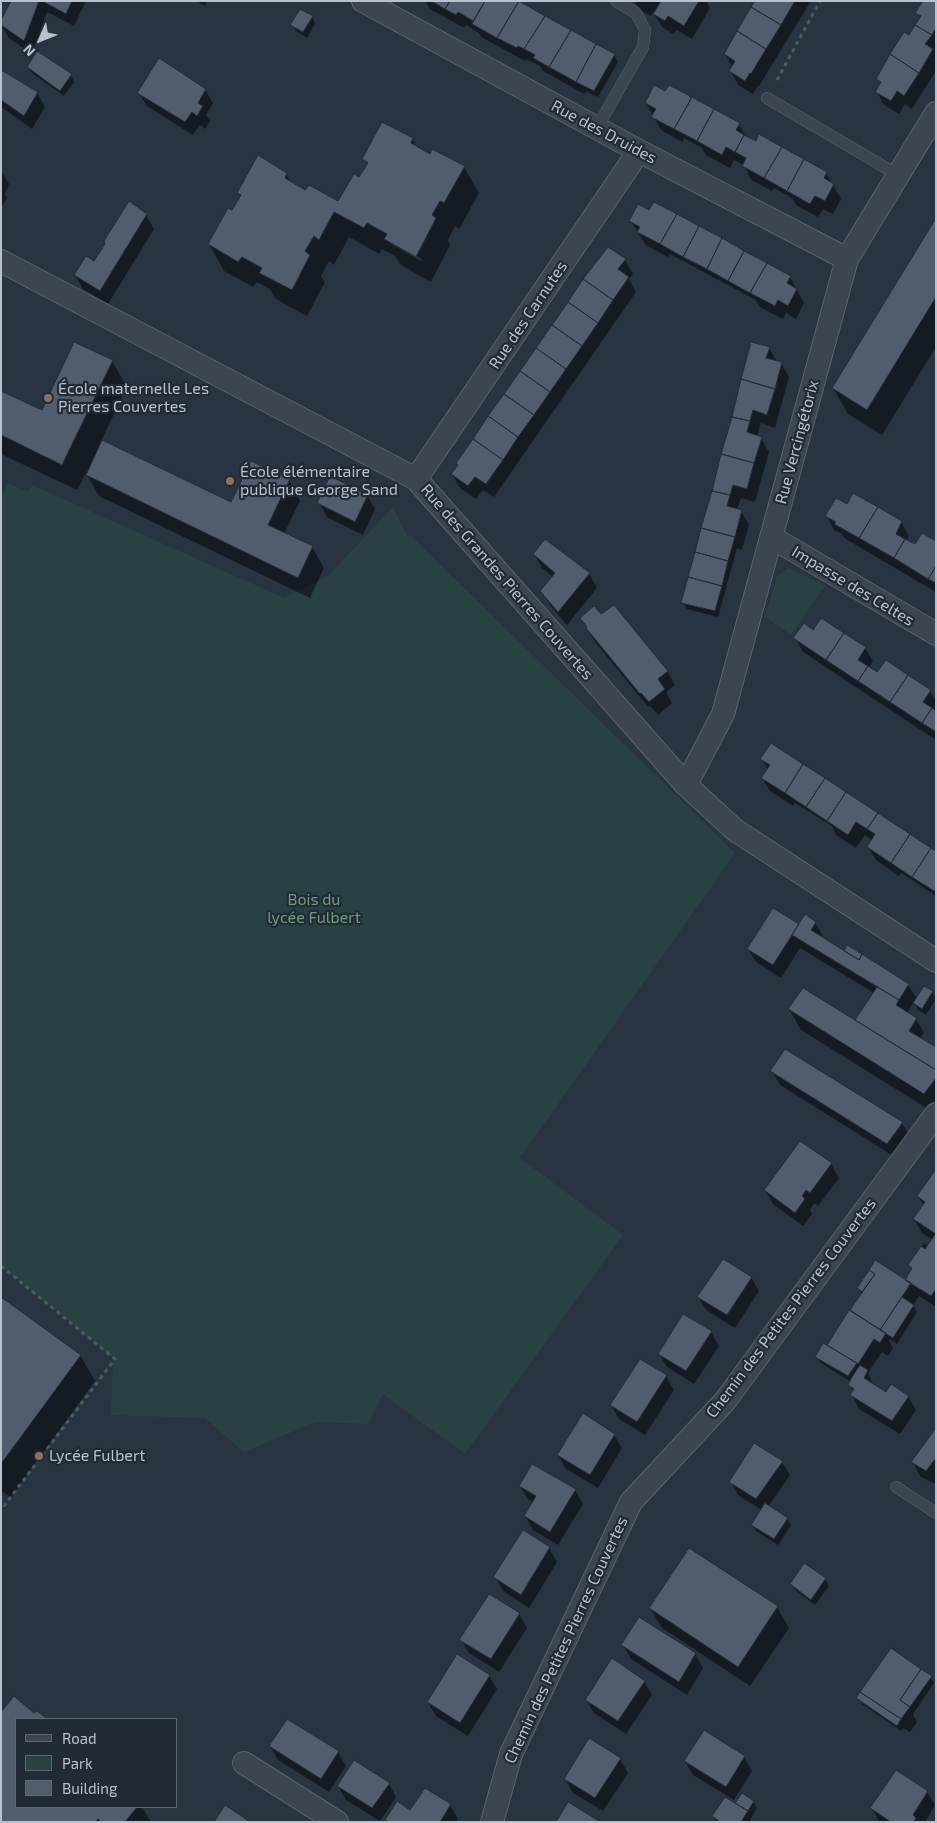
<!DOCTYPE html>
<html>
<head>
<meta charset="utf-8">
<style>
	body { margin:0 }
	#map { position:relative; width:937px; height:1823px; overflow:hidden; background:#283442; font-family:"Exo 2",sans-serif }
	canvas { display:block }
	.frame { position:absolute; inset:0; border:2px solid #b9c1cc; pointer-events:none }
	.legend { position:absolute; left:15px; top:1718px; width:162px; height:90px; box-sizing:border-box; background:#212a37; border:1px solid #5e6673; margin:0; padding:6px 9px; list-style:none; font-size:15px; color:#b9c1cc }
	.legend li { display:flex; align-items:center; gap:10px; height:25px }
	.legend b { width:25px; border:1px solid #5e6673 }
	.north { position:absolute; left:15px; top:15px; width:50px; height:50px; -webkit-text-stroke:4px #212a37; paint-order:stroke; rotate:226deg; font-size:14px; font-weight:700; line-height:20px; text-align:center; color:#b9c1cc }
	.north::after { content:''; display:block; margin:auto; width:18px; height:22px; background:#b9c1cc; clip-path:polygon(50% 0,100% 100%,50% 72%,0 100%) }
</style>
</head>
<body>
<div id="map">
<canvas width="937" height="1823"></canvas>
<div class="frame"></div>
<ul class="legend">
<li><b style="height:6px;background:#3c4552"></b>Road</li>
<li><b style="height:14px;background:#2a4143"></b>Park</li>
<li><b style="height:14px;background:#515d6d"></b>Building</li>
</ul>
<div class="north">N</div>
</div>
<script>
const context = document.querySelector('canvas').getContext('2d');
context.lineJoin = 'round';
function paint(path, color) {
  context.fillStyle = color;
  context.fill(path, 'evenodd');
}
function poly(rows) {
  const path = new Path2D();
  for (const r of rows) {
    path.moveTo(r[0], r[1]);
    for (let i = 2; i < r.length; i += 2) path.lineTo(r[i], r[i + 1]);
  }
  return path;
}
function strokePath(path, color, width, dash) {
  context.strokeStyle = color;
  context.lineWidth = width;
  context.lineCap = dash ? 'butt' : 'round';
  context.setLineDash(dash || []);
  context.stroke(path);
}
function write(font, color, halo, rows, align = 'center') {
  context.font = font + ' "Exo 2",sans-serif';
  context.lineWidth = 4.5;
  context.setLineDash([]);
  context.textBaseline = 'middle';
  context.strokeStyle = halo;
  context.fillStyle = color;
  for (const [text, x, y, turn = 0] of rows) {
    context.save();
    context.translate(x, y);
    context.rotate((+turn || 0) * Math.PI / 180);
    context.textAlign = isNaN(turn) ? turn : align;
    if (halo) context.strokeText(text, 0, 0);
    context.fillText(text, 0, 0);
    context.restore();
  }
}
paint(poly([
	[8,483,28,492,32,485,284,598,328,576,393,507,407,536,410,535,735,853,520,1158,623,1235,465,1454,383,1394,368,1424,316,1422,244,1452,205,1418,111,1415,113,1358,1,1266,1,498],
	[789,568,825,586,791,635,765,616,777,576]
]), '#2a4143');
paint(poly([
	[13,1,86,1,74,26,47,12,32,54,9,38,1,25],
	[196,1,207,1,205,6],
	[425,1,515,1,614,55,618,62,598,97,586,91,584,94,543,71,540,66,526,59,525,61,481,37,479,33,466,25,464,28,430,9],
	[634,1,706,1,710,8,692,39,677,30,673,34,662,27,653,12,651,16,640,10],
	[756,1,811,1,759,86,758,86,753,94,738,85,731,71,732,67,725,54],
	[936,1,936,71,912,109,905,104,899,114,884,105,877,92,881,84,878,79,910,37,921,19,917,13],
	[312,17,315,24,307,38,296,31,292,25],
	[28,67,71,75,74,82,64,96,32,73],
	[1,72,37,93,45,107,32,129,1,107],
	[205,90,213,103,206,115,210,121,205,129,200,125,193,135,147,106,139,93],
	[646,103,739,124,746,137,826,173,841,199,833,214,823,209,818,217,796,205,792,198,774,188,772,191,751,180,744,165,734,160,730,168,706,155,702,148,684,138,682,142,661,130],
	[412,139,417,148,430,155,464,167,479,193,459,229,455,226,448,240,450,245,431,282,401,265,395,256,382,249,379,254,349,237,334,265,329,261,321,276,325,282,307,316,276,299,270,289,257,282,253,287,224,271,209,244,241,198,238,193,286,174,292,184,306,192,339,203,360,179,368,166,364,159],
	[391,241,422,259,421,261,391,244],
	[1,170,9,184,5,194,7,198,1,208],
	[130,203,146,215,154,229,108,304,83,289,75,275,94,263],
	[936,220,936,347,882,435,848,414,833,388],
	[631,221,790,277,804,303,796,319,786,313,783,319,760,307,756,300,670,254,668,257,646,245],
	[625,260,633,274,629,279,636,292,494,497,483,490,476,499,460,488,452,474],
	[769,348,777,362,781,363,789,377,775,428,761,423,757,437,761,438,769,452,755,502,741,498,737,510,741,511,749,525,742,550,737,548,718,617,687,609,683,602],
	[112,361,127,387,101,441,231,504,289,480,300,501,284,534,312,547,324,568,310,598,99,496,86,473,77,490,1,454,1,392,42,412],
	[367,495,375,509,363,535,327,517,319,503],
	[848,506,901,522,909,536,907,541,915,546,936,542,936,592,844,538,842,534,834,530,827,516],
	[534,554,589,574,597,588,567,625,550,605,542,591,553,577,542,568],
	[601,616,667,671,675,685,666,692,672,703,658,715,650,706,648,707,595,642,581,618],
	[814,631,865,648,873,661,869,668,878,673,930,691,936,701,936,707,934,711,936,712,936,740,803,652,795,638],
	[762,759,936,852,936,896,901,873,899,876,876,860,868,847,872,840,865,835,856,848,836,835,832,826,795,803,793,806,770,791,762,778,768,770],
	[815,923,823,936,821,938,848,954,908,985,917,999,932,992,936,999,926,1015,918,1010,914,1002,907,1013,916,1019,924,1033,920,1038,936,1049,936,1114,801,1030,789,1009,859,1024,857,1020,874,993,800,948,781,978,756,962,748,949,800,925],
	[786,1050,902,1123,910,1137,895,1157,780,1085,772,1071],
	[800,1142,831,1164,839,1178,818,1206,814,1203,810,1210,812,1214,803,1226,773,1204,765,1190],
	[936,1172,936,1307,919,1296,913,1305,917,1312,897,1344,890,1339,889,1341,893,1348,888,1356,882,1352,868,1373,874,1386,887,1393,908,1396,916,1410,900,1434,859,1409,852,1395,854,1392,850,1385,851,1382,821,1363,817,1357,830,1348,828,1345,862,1294,858,1288,876,1262,905,1281,912,1270,909,1265,924,1243,928,1246,933,1240,922,1233,914,1219,924,1206,918,1196],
	[751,1277,759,1291,735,1328,706,1310,698,1297],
	[1,1298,80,1355,95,1381,11,1497,1,1491],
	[711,1332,719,1346,694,1384,667,1367,659,1354],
	[666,1376,674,1390,645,1435,619,1419,611,1405],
	[936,1430,936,1482,934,1484,920,1476,913,1462],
	[614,1435,622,1448,598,1488,566,1469,558,1455],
	[782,1462,790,1475,768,1507,787,1519,791,1525,778,1545,756,1531,753,1525,762,1510,739,1496,731,1482],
	[520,1486,575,1490,583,1504,558,1545,533,1530,525,1516,534,1503,528,1499],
	[549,1548,557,1562,529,1608,503,1591,495,1577],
	[825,1579,829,1586,815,1605,795,1590,791,1584],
	[777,1607,789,1628,750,1686,662,1628,650,1608],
	[519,1614,527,1628,499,1672,469,1653,461,1640],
	[640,1618,695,1654,703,1668,687,1695,631,1659,623,1645],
	[489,1676,497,1689,468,1736,436,1716,428,1702],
	[931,1677,934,1683,913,1714,917,1722,910,1732,903,1728,901,1731,862,1704,858,1698],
	[644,1681,652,1695,626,1734,594,1713,586,1700],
	[1,1713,34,1715,37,1713,45,1719,16,1719,16,1807,142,1807,151,1822,1,1822],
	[287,1720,338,1752,346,1766,329,1792,278,1760,270,1746],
	[705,1732,744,1757,752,1771,734,1800,693,1775,685,1761],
	[620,1759,628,1773,603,1811,573,1793,565,1779],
	[389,1784,396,1797,380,1821,346,1800,338,1786],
	[927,1792,935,1805,925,1822,879,1822,872,1808],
	[742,1795,753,1802,757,1808,749,1822,716,1822,713,1816,736,1805],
	[450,1805,458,1819,456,1822,387,1822,386,1820,411,1812]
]), '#0007');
const building = poly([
	[11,1,39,1,24,41,1,25,1,20,11,1],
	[42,1,72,1,66,14,42,1],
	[431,1,450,1,445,9,431,1],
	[450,1,485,1,473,21,458,12,456,15,445,9,450,1],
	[485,1,519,1,497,38,472,24,485,1],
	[519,1,545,16,524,49,518,46,517,48,497,38,519,1],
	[661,1,699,1,684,26,668,16,665,21,653,14,661,1],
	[755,1,795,1,781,25,751,7,755,1],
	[923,1,936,1,936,28,932,35,915,25,921,16,915,13,923,1],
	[751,7,781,25,766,49,737,31,751,7],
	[300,9,313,16,303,32,290,25,300,9],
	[545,16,571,30,549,67,533,58,535,55,524,49,545,16],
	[915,25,932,35,925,44,933,49,919,73,890,54,904,32,909,35,915,25],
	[571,30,596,44,576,82,549,67,571,30],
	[737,31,766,49,751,74,750,73,745,81,729,71,735,61,724,54,737,31],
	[596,44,615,54,594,91,576,82,596,44],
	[37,51,72,74,60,91,27,67,37,51],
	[890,54,919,73,904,96,897,91,891,101,875,92,881,82,876,79,890,54],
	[159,58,206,89,198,103,203,106,197,116,192,112,185,122,137,93,159,58],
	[1,70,38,92,24,116,1,100,1,70],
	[654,85,665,91,669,85,690,96,691,99,674,129,651,117,656,109,645,103,654,85],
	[690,96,714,109,697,141,674,129,691,99,690,96],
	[714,109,740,123,736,130,744,135,735,152,726,147,722,155,697,141,714,109],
	[382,122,413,138,411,143,430,154,432,149,465,166,444,203,440,201,432,215,436,218,416,257,384,239,387,234,367,223,364,228,334,212,319,240,314,236,305,251,310,255,292,290,259,273,262,268,242,257,238,262,208,244,228,208,232,210,241,195,237,193,258,155,287,173,285,178,305,190,309,185,338,201,354,174,359,177,368,163,362,159,382,122],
	[759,134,782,147,764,178,742,166,746,158,735,152,744,135,756,141,759,134],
	[782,147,804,159,787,191,764,178,782,147],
	[804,159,827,172,824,178,834,184,825,201,815,196,810,204,787,191,804,159],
	[129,201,147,214,100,291,74,275,86,256,94,261,105,244,104,241,129,201],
	[654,202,677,214,660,244,637,232,640,227,629,221,638,204,649,210,654,202],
	[677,214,699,226,683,257,660,244,677,214],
	[936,218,936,297,867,410,832,388,936,218],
	[699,226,722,238,707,269,683,257,699,226],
	[722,238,744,251,728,281,707,269,722,238],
	[608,247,626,259,618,269,629,277,613,300,583,279,608,247],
	[744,251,767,263,750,293,728,281,744,251],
	[767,263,791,276,787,283,797,289,788,306,778,300,775,306,750,293,767,263],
	[583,279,613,300,598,323,568,302,583,279],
	[568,302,598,323,582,346,552,325,568,302],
	[552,325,582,346,566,369,536,348,552,325],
	[74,342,113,360,62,465,1,435,1,391,42,410,74,342],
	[751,342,770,347,766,358,782,362,775,389,741,379,751,342],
	[536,348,566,369,550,392,520,371,536,348],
	[520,371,550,392,534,415,504,394,520,371],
	[741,379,775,389,767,415,753,410,750,421,732,417,741,379],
	[504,394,534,415,518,437,488,416,504,394],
	[488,416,518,437,503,460,473,439,488,416],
	[732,417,750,421,747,432,762,437,754,463,721,454,732,417],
	[473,439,503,460,486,484,475,477,468,486,451,474,458,465,456,463,473,439],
	[102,440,231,502,251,461,290,479,268,525,313,546,298,578,86,475,102,440],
	[721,454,754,463,747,489,733,485,730,495,712,491,721,454],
	[330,476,368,495,355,522,317,503,330,476],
	[712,491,730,495,727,506,742,510,735,537,701,528,712,491],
	[853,493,878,507,859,538,834,524,836,522,825,516,836,498,847,504,853,493],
	[878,507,902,521,896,534,905,539,894,558,859,538,878,507],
	[701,528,735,537,728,561,695,552,701,528],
	[922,533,936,541,936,566,928,579,894,558,905,539,915,544,922,533],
	[545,539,590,573,558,612,540,591,555,573,533,554,545,539],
	[695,552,728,561,722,586,688,577,695,552],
	[936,566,936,583,928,579,936,566],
	[688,577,722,586,715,611,681,603,688,577],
	[614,605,668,671,658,679,665,689,649,702,641,693,640,694,586,628,587,627,580,618,594,606,601,614,614,605],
	[821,618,844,633,826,660,793,638,804,623,813,630,821,618],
	[844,633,866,647,858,660,868,666,858,681,826,660,844,633],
	[886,660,908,675,890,702,858,681,868,666,877,672,886,660],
	[908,675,931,690,923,702,932,708,922,723,890,702,908,675],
	[932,708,936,711,936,732,922,723,932,708],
	[771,743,803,764,785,793,761,778,770,765,760,759,771,743],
	[803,764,825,778,806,807,785,793,803,764],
	[825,778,846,792,827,821,806,807,825,778],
	[846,792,878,813,867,829,856,822,848,835,827,821,846,792],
	[878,813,910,834,891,863,867,847,875,834,867,829,878,813],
	[910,834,931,848,912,877,891,863,910,834],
	[931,848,936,851,936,889,934,891,912,877,931,848],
	[773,908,799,924,773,965,747,949,773,908],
	[805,914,816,922,811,930,859,960,862,954,909,984,899,1000,792,935,805,914],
	[847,945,862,954,859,960,844,951,847,945],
	[924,986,933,991,922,1009,913,1003,924,986],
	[877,987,899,1000,896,1005,917,1018,909,1031,936,1047,936,1070,855,1020,877,987],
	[803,988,936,1070,936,1078,924,1094,788,1009,803,988],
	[785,1049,903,1122,887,1144,770,1071,785,1049],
	[800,1141,832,1163,810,1193,806,1190,802,1196,805,1199,795,1213,764,1190,800,1141],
	[936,1169,936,1234,913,1219,925,1202,917,1196,936,1169],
	[936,1233,936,1289,931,1296,905,1280,912,1268,908,1265,921,1246,925,1249,936,1233],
	[723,1259,752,1277,727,1315,697,1297,723,1259],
	[875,1260,911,1283,880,1330,850,1310,875,1274,869,1270,875,1260],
	[869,1270,875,1274,862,1292,857,1288,869,1270],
	[1,1297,81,1355,1,1464,1,1297],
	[902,1297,914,1305,893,1338,880,1330,902,1297],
	[849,1310,886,1333,880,1343,874,1339,858,1364,827,1345,849,1310],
	[683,1314,712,1331,686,1371,658,1354,683,1314],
	[823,1343,857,1363,848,1376,815,1357,823,1343],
	[640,1359,667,1375,637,1422,610,1405,640,1359],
	[860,1365,868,1370,864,1378,886,1392,891,1384,909,1396,892,1421,850,1395,854,1389,848,1385,852,1377,860,1365],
	[583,1413,615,1434,590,1475,557,1455,583,1413],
	[936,1428,936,1458,926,1471,911,1462,936,1428],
	[754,1443,783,1461,756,1499,729,1482,754,1443],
	[532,1464,576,1489,550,1532,524,1516,536,1496,519,1486,532,1464],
	[765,1503,788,1518,774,1539,751,1525,765,1503],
	[523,1530,550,1547,521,1595,493,1577,523,1530],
	[689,1548,778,1606,738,1667,649,1608,689,1548],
	[804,1563,826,1578,811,1600,790,1584,804,1563],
	[489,1594,520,1613,491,1659,459,1640,489,1594],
	[639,1617,696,1653,679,1682,621,1645,639,1617],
	[891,1648,921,1669,900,1700,910,1707,901,1719,860,1692,891,1648],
	[457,1654,490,1675,460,1723,427,1702,457,1654],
	[612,1658,645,1681,618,1721,585,1700,612,1658],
	[921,1669,932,1676,910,1707,900,1700,921,1669],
	[860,1692,901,1719,897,1726,856,1698,860,1692],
	[14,1696,34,1713,37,1711,47,1719,16,1719,16,1807,137,1807,125,1822,101,1822,98,1819,95,1822,1,1822,1,1712,14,1696],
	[287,1719,339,1751,321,1779,269,1746,287,1719],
	[704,1730,745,1756,726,1787,684,1761,704,1730],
	[589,1738,621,1758,595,1798,564,1779,589,1738],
	[354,1760,390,1783,372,1808,337,1786,354,1760],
	[896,1770,928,1791,913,1815,916,1818,914,1822,891,1822,870,1808,896,1770],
	[425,1788,451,1804,440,1822,388,1822,385,1820,397,1801,410,1810,425,1788],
	[742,1793,754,1801,748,1811,735,1803,742,1793],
	[725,1797,748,1811,741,1822,720,1822,712,1816,725,1797],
	[568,1802,599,1821,600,1822,556,1822,568,1802],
	[225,1805,250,1822,214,1822,225,1805]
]);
paint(building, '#515d6d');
strokePath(building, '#232c39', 1);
const lane = poly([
	[767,98,898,175],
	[597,128,643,47,645,30,636,13,616,1],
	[896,1487,936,1513]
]);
const street = poly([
	[363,1,639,151,847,259],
	[1,261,416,479,686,785,735,830,936,961],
	[416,479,639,151],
	[771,537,936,634],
	[686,785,723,714,847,259,936,113],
	[244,1763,337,1822],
	[492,1822,511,1754,631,1502,725,1401,936,1114]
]);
strokePath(lane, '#5a636f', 12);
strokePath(street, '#5a636f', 24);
strokePath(poly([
	[777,80,820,1],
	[1,1266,115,1359,1,1510]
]), '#485d60', 3, [4, 4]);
strokePath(lane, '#3c4552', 11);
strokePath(street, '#3c4552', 22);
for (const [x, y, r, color] of [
	[48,398,5,"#8d6e63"],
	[230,481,5,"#8d6e63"],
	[39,1456,5,"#8d6e63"]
]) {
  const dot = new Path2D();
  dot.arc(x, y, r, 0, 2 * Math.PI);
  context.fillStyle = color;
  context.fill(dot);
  strokePath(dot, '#212a37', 2);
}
write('16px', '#b9c1cc', '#212a37', [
	["Rue des Druides",604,132,28],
	["Rue des Carnutes",528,315,-56],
	["Rue Vercingétorix",797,442,-75],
	["Rue des Grandes Pierres Couvertes",507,582,49],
	["Impasse des Celtes",853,586,31],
	["Chemin des Petites Pierres Couvertes",791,1308,-53],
	["Chemin des Petites Pierres Couvertes",566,1640,-65]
]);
write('16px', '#b9c1cc', '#212a37', [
	["École maternelle Les",58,389],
	["Pierres Couvertes",58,407],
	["École élémentaire",240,472],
	["publique George Sand",240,490],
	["Lycée Fulbert",49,1456]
], 'left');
write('16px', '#719c7a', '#212a37', [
	["Bois du",314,900],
	["lycée Fulbert",314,918]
]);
</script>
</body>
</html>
